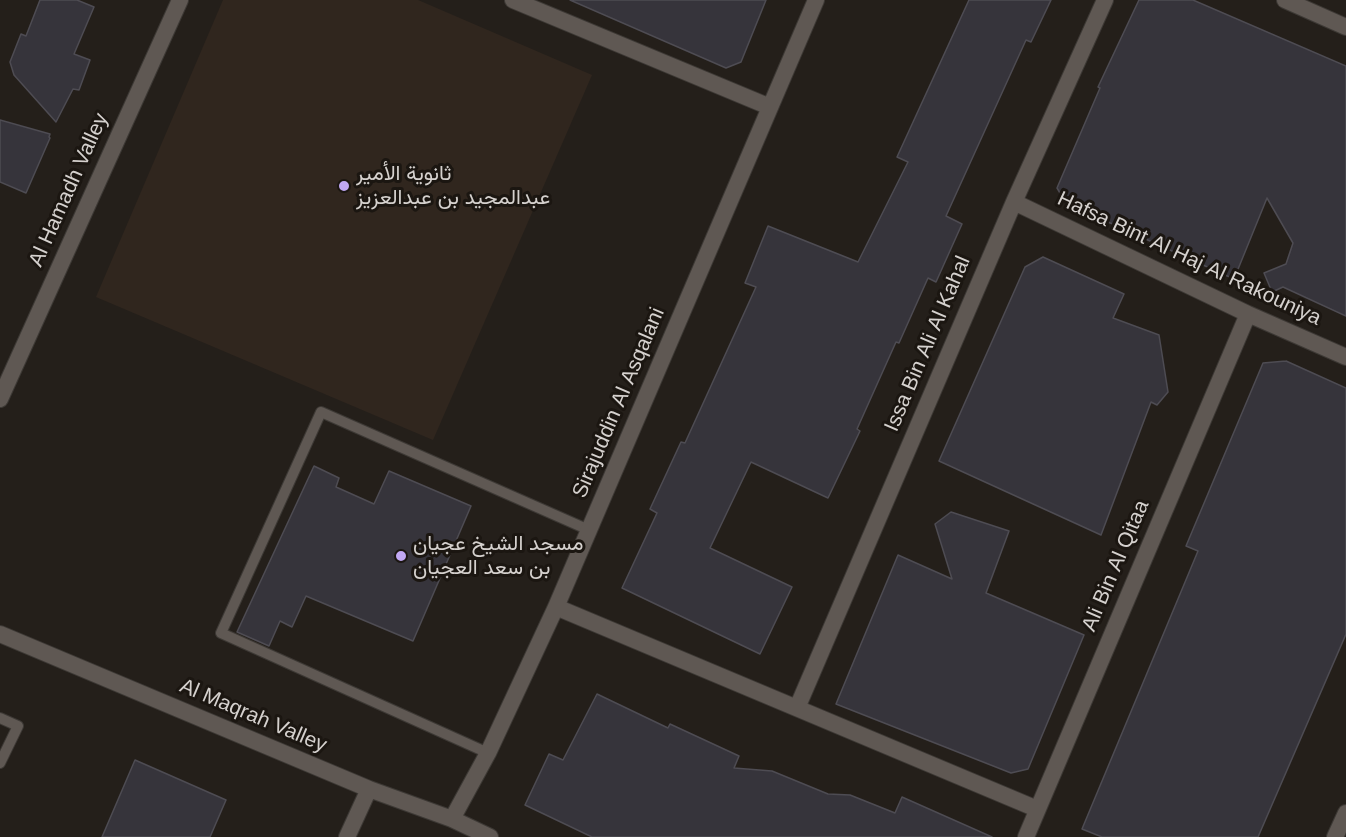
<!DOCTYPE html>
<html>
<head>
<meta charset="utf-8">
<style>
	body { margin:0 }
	canvas { display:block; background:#241f1a }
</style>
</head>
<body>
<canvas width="1346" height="837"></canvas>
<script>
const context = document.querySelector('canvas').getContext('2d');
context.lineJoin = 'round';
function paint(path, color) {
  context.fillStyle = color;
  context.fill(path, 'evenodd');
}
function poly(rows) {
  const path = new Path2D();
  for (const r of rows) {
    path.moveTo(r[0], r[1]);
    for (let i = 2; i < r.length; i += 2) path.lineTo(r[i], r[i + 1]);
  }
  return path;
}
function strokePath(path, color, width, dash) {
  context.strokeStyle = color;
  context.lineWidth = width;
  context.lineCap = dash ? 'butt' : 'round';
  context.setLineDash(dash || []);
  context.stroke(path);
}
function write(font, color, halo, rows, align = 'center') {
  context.font = font + ' Helvetica,Vazirmatn,sans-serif';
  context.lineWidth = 6;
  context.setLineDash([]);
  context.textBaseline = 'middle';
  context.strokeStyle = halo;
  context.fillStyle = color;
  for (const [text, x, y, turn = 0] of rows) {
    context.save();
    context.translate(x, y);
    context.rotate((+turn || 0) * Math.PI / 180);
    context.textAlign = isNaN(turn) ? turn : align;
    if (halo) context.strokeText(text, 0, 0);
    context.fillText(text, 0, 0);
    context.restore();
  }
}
paint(poly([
	[223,0,418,0,592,75,433,440,96,297]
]), '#30261e');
const building = poly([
	[40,0,77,0,94,7,74,54,90,60,79,90,73,89,56,122,14,75,10,62,21,34,26,36,40,0],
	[570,0,766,0,741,62,726,68,570,0],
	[969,0,1051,0,1031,42,1026,40,946,216,962,224,936,282,928,278,899,343,896,342,857,429,860,431,828,498,751,462,710,548,792,587,760,654,622,588,657,513,650,509,681,442,685,443,756,287,745,283,768,226,858,262,908,162,897,157,969,0],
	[1139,0,1193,0,1346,66,1346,316,1283,287,1272,292,1264,273,1286,264,1293,243,1267,198,1234,279,1066,203,1057,188,1100,88,1098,87,1139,0],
	[0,120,50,134,49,137,50,138,26,193,0,182,0,120],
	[1043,257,1124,294,1113,318,1159,335,1168,392,1157,405,1151,402,1101,535,939,461,1025,267,1043,257],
	[1286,361,1346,388,1346,634,1258,837,1102,837,1082,829,1198,551,1186,546,1263,363,1286,361],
	[314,466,339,478,336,487,374,504,389,471,471,506,413,641,306,596,292,627,280,621,269,646,237,632,314,466],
	[951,512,1009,531,986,593,1084,635,1028,769,1011,773,836,704,898,555,952,579,935,524,951,512],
	[597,694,668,728,670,724,739,756,734,768,772,771,828,794,850,795,895,813,902,797,992,837,592,837,525,805,549,754,563,760,597,694],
	[135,760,226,800,210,837,102,837,135,760]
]);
paint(building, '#36343b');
strokePath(building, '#4e4c53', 1.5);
const service = poly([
	[0,718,18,726,0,763],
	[488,753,221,633,321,412,589,530]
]);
const minor = poly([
	[513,0,770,107],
	[1285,0,1346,27],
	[1014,202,1248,314,1346,357],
	[0,399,180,0],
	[556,607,1037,809],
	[0,634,369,789,452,819,490,837],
	[797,708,1014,202,1105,0],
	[452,819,488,753,556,607,816,0],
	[347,837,369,789],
	[1026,837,1248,314]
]);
const tertiary = poly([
	[1335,837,1346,813]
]);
strokePath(service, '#3d3935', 12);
strokePath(minor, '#3d3935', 18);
strokePath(tertiary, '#3d3935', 18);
strokePath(service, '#5f5853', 10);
strokePath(minor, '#5f5853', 16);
strokePath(tertiary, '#5f5853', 16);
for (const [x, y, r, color] of [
	[344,186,6,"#c1a8f3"],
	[401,556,6,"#c1a8f3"]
]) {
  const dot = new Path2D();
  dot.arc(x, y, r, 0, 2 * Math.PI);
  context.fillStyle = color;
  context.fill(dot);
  strokePath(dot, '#1b1611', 2);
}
write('21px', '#d5d1ce', '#1b1611', [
	["ثانوية الأمير",356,174],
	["عبدالمجيد بن عبدالعزيز",356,198],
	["مسجد الشيخ عجيان",413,544],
	["بن سعد العجيان",413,568]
], 'left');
write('21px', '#d5d1ce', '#1b1611', [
	["Al Hamadh Valley",69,190,-66],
	["Hafsa Bint Al Haj Al Rakouniya",1189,259,25],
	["Issa Bin Ali Al Kahal",928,344,-67],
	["Sirajuddin Al Asqalani",619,403,-67],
	["Ali Bin Al Qitaa",1116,566,-67],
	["Al Maqrah Valley",253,716,23]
]);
</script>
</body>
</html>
